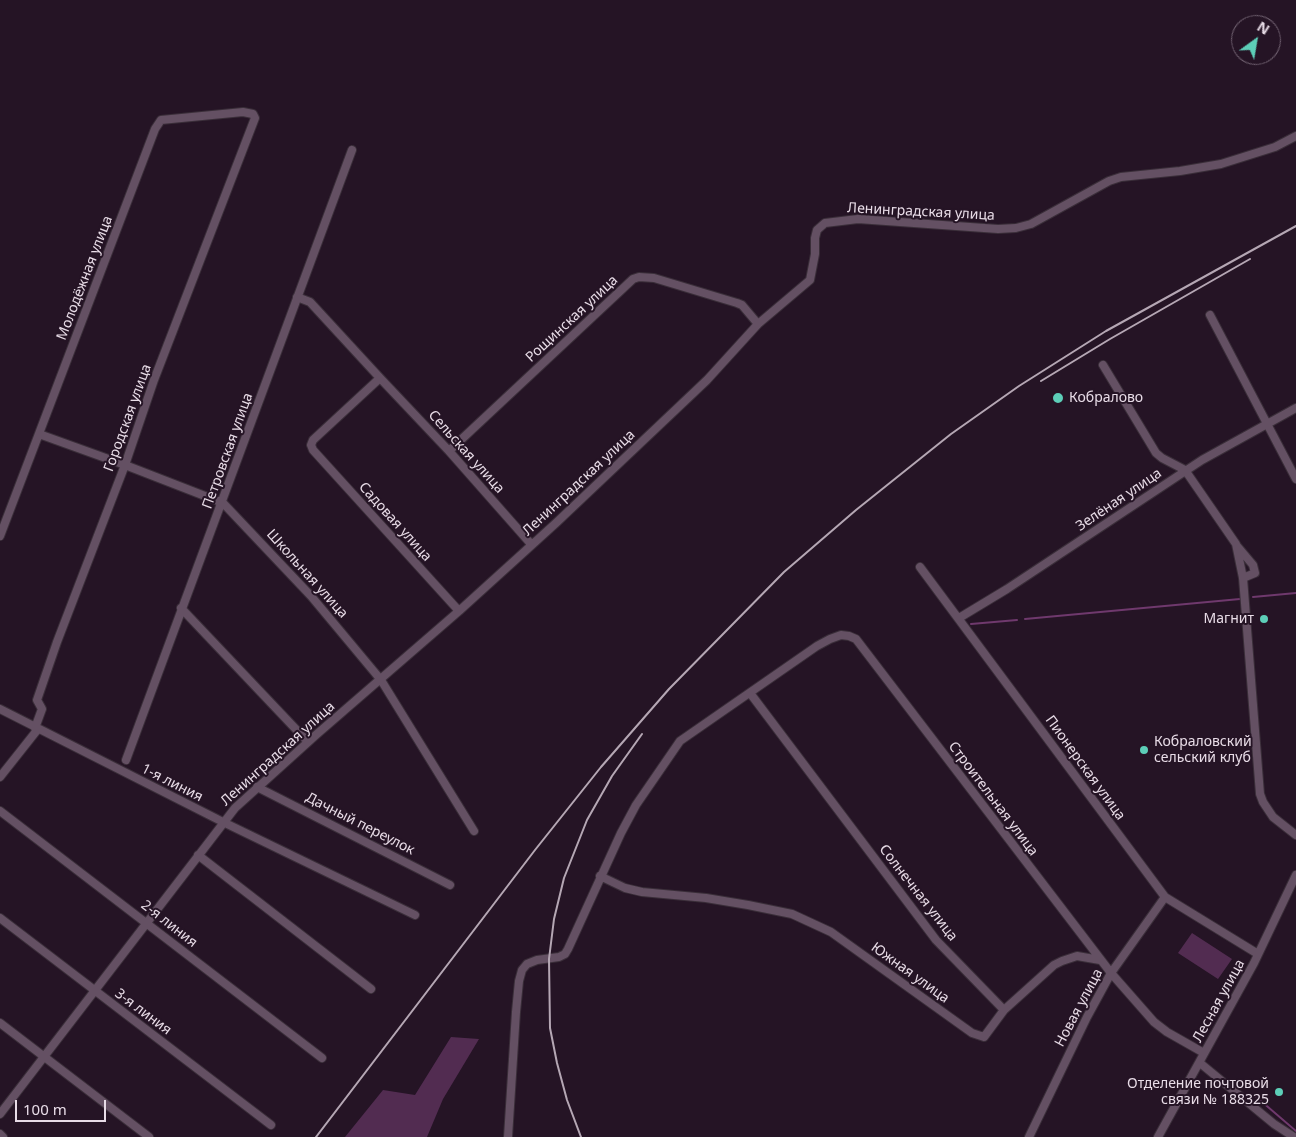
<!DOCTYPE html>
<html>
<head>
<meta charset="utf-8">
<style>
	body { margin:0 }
	#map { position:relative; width:1296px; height:1137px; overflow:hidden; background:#251425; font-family:"Noto Sans",sans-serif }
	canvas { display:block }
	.north { position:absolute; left:1231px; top:15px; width:50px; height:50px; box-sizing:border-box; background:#251425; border:1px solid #736473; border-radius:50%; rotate:32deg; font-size:14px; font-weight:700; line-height:20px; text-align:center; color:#e8dce7 }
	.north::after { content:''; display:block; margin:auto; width:18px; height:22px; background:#5dceb8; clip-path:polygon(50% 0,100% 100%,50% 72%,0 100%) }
	.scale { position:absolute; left:15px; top:1100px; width:91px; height:22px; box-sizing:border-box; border:2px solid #e8dce7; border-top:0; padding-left:6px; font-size:15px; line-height:18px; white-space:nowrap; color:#e8dce7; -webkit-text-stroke:4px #251425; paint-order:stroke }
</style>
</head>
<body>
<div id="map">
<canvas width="1296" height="1137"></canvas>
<div class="north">N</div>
<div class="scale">100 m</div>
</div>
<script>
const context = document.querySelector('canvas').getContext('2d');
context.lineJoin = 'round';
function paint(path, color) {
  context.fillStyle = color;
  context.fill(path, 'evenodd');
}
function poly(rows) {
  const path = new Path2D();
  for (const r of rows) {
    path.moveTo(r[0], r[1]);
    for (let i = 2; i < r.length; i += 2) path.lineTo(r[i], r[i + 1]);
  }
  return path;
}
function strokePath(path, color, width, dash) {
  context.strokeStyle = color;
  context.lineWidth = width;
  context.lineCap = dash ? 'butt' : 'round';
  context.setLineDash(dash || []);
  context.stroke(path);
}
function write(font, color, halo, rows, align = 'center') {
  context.font = font + ' "Noto Sans",sans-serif';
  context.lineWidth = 4;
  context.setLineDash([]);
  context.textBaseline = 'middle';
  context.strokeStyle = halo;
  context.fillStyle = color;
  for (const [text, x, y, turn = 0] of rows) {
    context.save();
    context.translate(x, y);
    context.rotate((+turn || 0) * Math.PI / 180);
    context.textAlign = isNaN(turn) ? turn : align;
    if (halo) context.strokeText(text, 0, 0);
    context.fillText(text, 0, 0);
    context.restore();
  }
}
paint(poly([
	[1192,933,1232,959,1218,979,1178,953],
	[451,1037,479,1039,443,1099,427,1137,345,1137,383,1090,415,1095]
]), '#522c51');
strokePath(poly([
	[1253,597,1296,593],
	[1025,619,1240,599],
	[971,624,1017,620],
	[1254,1095,1296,1131]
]), '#6f396d', 2);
const minor = poly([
	[297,297,310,302,380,378,449,451,531,544],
	[1210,315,1296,479],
	[1103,365,1156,453,1162,458,1185,470,1236,544,1243,578,1260,794,1263,802,1273,817,1296,835],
	[380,378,313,440,311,445,313,450,459,611],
	[39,434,125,465,223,503,311,596,381,680,474,831],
	[449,451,633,279,639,277,654,278,737,303,742,305,758,324],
	[0,536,155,129,161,120,243,112,253,114,255,118,154,380,125,465,57,642,37,700,42,709,35,728],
	[1237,546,1253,565,1255,573,1243,578],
	[920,567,1165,897,1258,954],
	[181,608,308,742],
	[959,618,1007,589,1202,460,1296,408],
	[750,693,936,940,1004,1010,1054,965,1062,961,1077,956,1100,960],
	[0,709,223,822,415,915],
	[126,760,352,150],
	[0,777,38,729],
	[257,787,450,885],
	[0,811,322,1058],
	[198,855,371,989],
	[600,876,625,888,642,892,706,898,748,905,792,914,831,932,972,1033,984,1037,1004,1010],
	[0,918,271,1125],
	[0,1023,149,1137],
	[1200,1063,1274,1124,1294,1137],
	[0,1114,235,808,317,734,459,611,556,523,707,380,758,324,810,280,815,254,815,238,817,230,825,223,858,219,998,229,1016,228,1031,224,1109,181,1121,177,1180,171,1221,164,1275,147,1296,136],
	[0,1134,3,1137],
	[508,1137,516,1012,519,981,522,970,527,964,537,960,559,957,565,954,568,949,621,833,636,805,680,741,817,646,830,639,841,635,849,636,856,639,1111,973,1154,1022,1167,1032,1204,1053],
	[1029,1137,1087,1017,1111,973,1165,897],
	[1158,1137,1254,963,1296,875]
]);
strokePath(minor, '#3a2e39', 10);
strokePath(minor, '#645063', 8);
strokePath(poly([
	[1041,381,1110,339,1250,259],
	[316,1137,535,850,601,767,669,689,784,572,856,510,951,434,1019,386,1106,331,1296,226],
	[581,1137,567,1100,557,1063,550,1028,549,959,554,919,564,878,587,820,612,776,642,734]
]), '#b5a7b4', 2);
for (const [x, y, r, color] of [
	[1058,398,6,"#5dceb8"],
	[1264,619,5,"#5dceb8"],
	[1144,750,5,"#5dceb8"],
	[1279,1092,5,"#5dceb8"]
]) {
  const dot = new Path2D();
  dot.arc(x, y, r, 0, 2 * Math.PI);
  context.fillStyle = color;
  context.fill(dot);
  strokePath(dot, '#251425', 2);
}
write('14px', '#e8dce7', '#251425', [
	["Ленинградская улица",921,212,3],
	["Молодёжная улица",85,278,-69],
	["Рощинская улица",572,319,-43],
	["Городская улица",128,418,-70],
	["Петровская улица",228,451,-70],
	["Сельская улица",466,452,48],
	["Ленинградская улица",579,483,-43],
	["Зелёная улица",1119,500,-34],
	["Садовая улица",395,522,48],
	["Школьная улица",307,574,48],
	["Ленинградская улица",278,754,-42],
	["Пионерская улица",1085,768,54],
	["1-я линия",172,783,27],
	["Строительная улица",993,799,53],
	["Дачный переулок",360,824,27],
	["Солнечная улица",918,893,52],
	["2-я линия",169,924,38],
	["Южная улица",910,973,36],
	["Лесная улица",1219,1001,-61],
	["Новая улица",1079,1008,-62],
	["3-я линия",143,1012,37]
]);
write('14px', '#e8dce7', '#251425', [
	["Кобралово",1069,398],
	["Магнит",1254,619,"right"],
	["Кобраловский",1154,742],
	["сельский клуб",1154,758],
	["Отделение почтовой",1269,1084,"right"],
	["связи № 188325",1269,1100,"right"]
], 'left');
</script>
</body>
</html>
